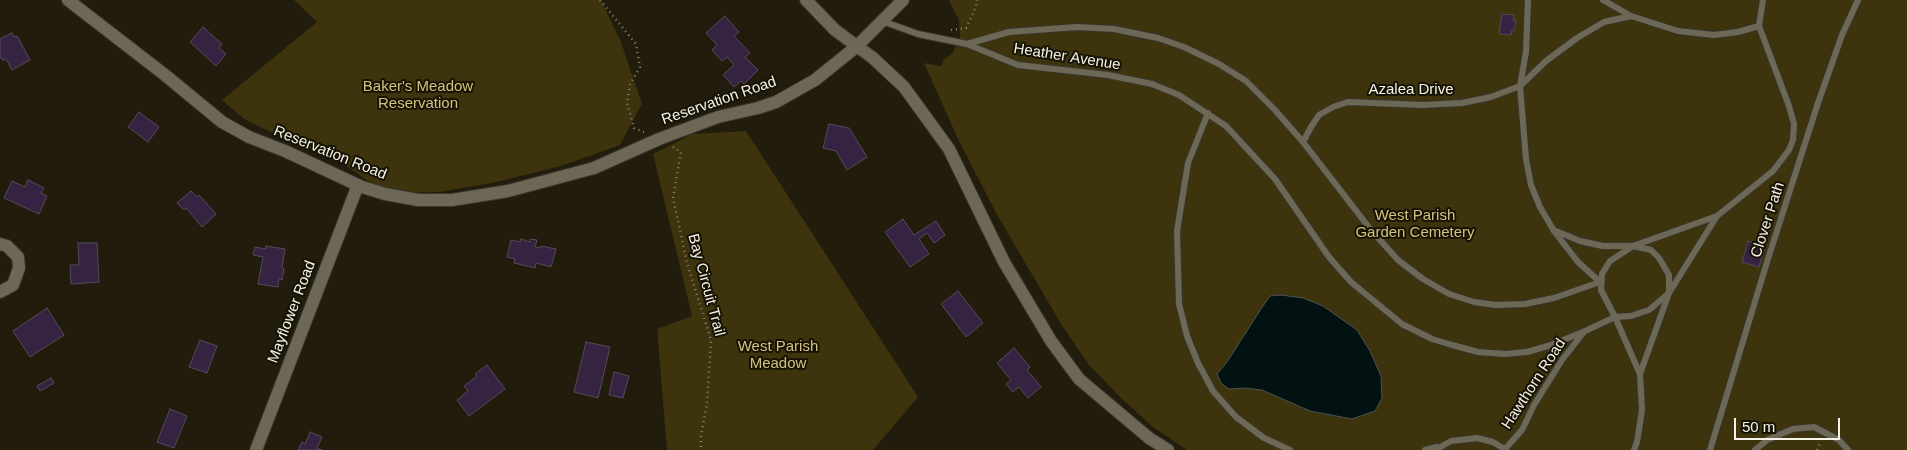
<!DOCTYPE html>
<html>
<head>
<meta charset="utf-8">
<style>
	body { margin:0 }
	#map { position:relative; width:1907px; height:450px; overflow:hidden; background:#211c0c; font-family:Helvetica,sans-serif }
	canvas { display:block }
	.scale { position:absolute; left:1734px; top:418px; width:106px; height:22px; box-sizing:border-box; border:2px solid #f5f2e8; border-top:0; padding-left:6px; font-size:15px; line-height:18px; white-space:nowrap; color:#f5f2e8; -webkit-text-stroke:4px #171304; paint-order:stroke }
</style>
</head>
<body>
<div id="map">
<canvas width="1907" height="450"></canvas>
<div class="scale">50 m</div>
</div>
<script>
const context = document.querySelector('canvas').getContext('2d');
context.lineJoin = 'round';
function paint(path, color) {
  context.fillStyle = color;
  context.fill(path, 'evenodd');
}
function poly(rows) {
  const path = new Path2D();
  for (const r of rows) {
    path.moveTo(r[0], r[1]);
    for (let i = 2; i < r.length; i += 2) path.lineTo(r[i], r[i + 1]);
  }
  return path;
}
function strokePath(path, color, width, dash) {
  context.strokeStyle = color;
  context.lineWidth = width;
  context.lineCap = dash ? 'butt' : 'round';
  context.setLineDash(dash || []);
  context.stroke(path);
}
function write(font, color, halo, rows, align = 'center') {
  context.font = font + ' Helvetica,sans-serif';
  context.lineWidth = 4;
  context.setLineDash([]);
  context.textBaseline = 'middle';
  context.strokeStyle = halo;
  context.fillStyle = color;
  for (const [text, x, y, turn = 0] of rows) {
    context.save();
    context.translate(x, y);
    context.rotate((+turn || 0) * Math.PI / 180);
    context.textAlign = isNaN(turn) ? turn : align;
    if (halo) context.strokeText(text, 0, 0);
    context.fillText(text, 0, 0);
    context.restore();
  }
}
paint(poly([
	[294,0,601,0,621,42,642,104,620,145,561,166,492,183,439,192,406,193,375,186,337,159,296,144,244,119,222,100,317,22],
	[949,0,1907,0,1907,450,1187,450,1153,427,1122,399,1089,365,1061,324,996,213,958,139,924,63,941,66,944,59,952,54,956,46,960,36,959,20],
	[746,131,918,397,873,450,667,450,657,329,692,316,653,154,692,134]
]), '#3d330c');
const water = poly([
	[1281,295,1303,298,1323,306,1357,330,1370,351,1381,376,1382,398,1375,411,1352,419,1310,411,1262,390,1244,388,1229,389,1221,383,1217,374,1227,362,1261,309,1270,296,1281,295]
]);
paint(water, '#021112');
strokePath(water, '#4b5452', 1);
const building = poly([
	[1502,14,1514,15,1513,20,1516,20,1514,31,1512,30,1511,35,1499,34,1502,14],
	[725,16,739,32,734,36,750,53,745,57,758,70,744,84,741,81,734,87,723,75,734,65,727,57,722,61,712,50,717,45,706,33,725,16],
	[203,27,222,44,219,48,226,54,216,66,190,42,203,27],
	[12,33,14,37,17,36,30,60,12,70,6,59,3,61,2,58,0,58,0,39,12,33],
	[139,112,159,127,148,142,128,127,139,112],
	[829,124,849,128,867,157,847,170,836,151,823,148,829,124],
	[28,180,44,188,41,193,47,196,39,214,4,198,12,181,25,187,28,180],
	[191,191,197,197,199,195,216,214,202,227,186,208,184,210,177,203,191,191],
	[903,219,914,235,936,221,945,235,934,243,927,233,919,239,929,254,910,267,885,232,903,219],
	[521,239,530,242,530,239,537,240,535,247,541,248,541,246,556,249,551,267,536,263,535,268,514,263,515,259,507,257,511,240,521,242,521,239],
	[1748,241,1765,246,1759,267,1742,262,1748,241],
	[78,243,97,243,99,282,71,284,70,265,79,265,78,243],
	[266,246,285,249,282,268,284,269,282,280,279,279,278,287,258,284,263,257,253,255,255,247,266,249,266,246],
	[958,291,983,323,966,337,941,304,958,291],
	[47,308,64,335,30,357,13,331,47,308],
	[200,340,217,346,207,373,189,367,200,340],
	[586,342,610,347,598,398,574,392,586,342],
	[1014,348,1030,367,1027,370,1041,387,1028,398,1019,387,1013,392,1006,384,1011,380,997,363,1014,348],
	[487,365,505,389,469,416,457,400,468,391,464,386,477,376,475,374,487,365],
	[614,372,629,376,623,398,609,395,614,372],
	[51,378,54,383,40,391,37,386,51,378],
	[170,409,187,416,174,448,157,442,170,409],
	[310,432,322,437,317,448,322,450,298,450,302,442,305,444,310,432]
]);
paint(building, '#362241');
strokePath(building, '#554b5b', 1);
const service = poly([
	[1603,0,1631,16,1678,31,1714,35,1738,32,1759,26],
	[882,21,918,34,967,44,1018,65,1108,75,1152,84,1179,95,1226,126,1275,179,1329,257,1351,282,1402,324,1432,339,1452,345,1478,352,1505,354,1527,352,1551,345,1583,332,1615,317,1640,374],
	[967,44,1009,32,1077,27,1114,29,1158,38,1184,47,1219,64,1246,81,1275,110,1303,142,1371,230,1398,260,1423,279,1449,294,1474,302,1496,305,1525,304,1554,298,1600,282,1578,262,1554,231,1540,207,1531,185,1526,159,1520,86,1526,52,1528,0],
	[1208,113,1188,163,1177,231,1179,304,1187,336,1198,363,1213,391,1236,417,1264,438,1290,450],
	[1303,142,1311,127,1319,115,1333,107,1348,102,1423,105,1462,103,1491,97,1520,86,1546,61,1577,38,1604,22,1631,16],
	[1556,231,1580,241,1603,246,1633,246,1717,216],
	[1633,246,1651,250,1659,258,1669,275,1669,293,1649,310,1631,316,1615,317,1601,290,1602,274,1610,261,1633,246],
	[1505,449,1522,430,1534,405,1562,360,1583,333],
	[1425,450,1437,447],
	[1435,450,1451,441,1477,438,1493,442,1506,450],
	[1634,450,1637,442,1642,410,1640,374,1669,293,1717,216,1773,171,1789,150,1793,140,1794,124,1789,106,1759,26,1763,0],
	[1710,450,1767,262,1818,103,1842,35,1858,0],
	[1755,450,1767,440,1793,429,1814,427,1839,440,1848,450]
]);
const minor = poly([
	[68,0,165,75,222,122,249,137,285,151,362,187,385,194,418,200,452,200,508,191,594,168,659,139,718,117,758,108,776,102,815,80,856,47,903,0],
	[806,0,835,30,873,58,904,87,949,149,1004,262,1051,341,1079,379,1149,438,1168,450],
	[0,244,7,246,18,257,19,268,13,285,0,292],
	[256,450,358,185]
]);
strokePath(service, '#39362e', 8);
strokePath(minor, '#39362e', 14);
strokePath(poly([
	[600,0,636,44,640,67,630,84,627,103,634,128,644,132],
	[951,30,966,28,976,7,977,0],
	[673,147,681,152,673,198,687,263,711,340,707,404,701,436,701,450],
	[1817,450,1821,442]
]), '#888477', 2.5, [1, 4]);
strokePath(service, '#6d6856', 6);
strokePath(minor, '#6d6856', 12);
write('15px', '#f5f2e8', '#171304', [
	["Heather Avenue",1067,57,9],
	["Azalea Drive",1411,90],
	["Reservation Road",719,101,-19],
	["Reservation Road",330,153,22],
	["Clover Path",1768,220,-72],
	["Bay Circuit Trail",706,285,75],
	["Mayflower Road",292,312,-69],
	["Hawthorn Road",1534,384,-57]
]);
write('15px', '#d3c27e', '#171304', [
	["Baker's Meadow",418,87],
	["Reservation",418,104],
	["West Parish",1415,216],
	["Garden Cemetery",1415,233],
	["West Parish",778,347],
	["Meadow",778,364]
]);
</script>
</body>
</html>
